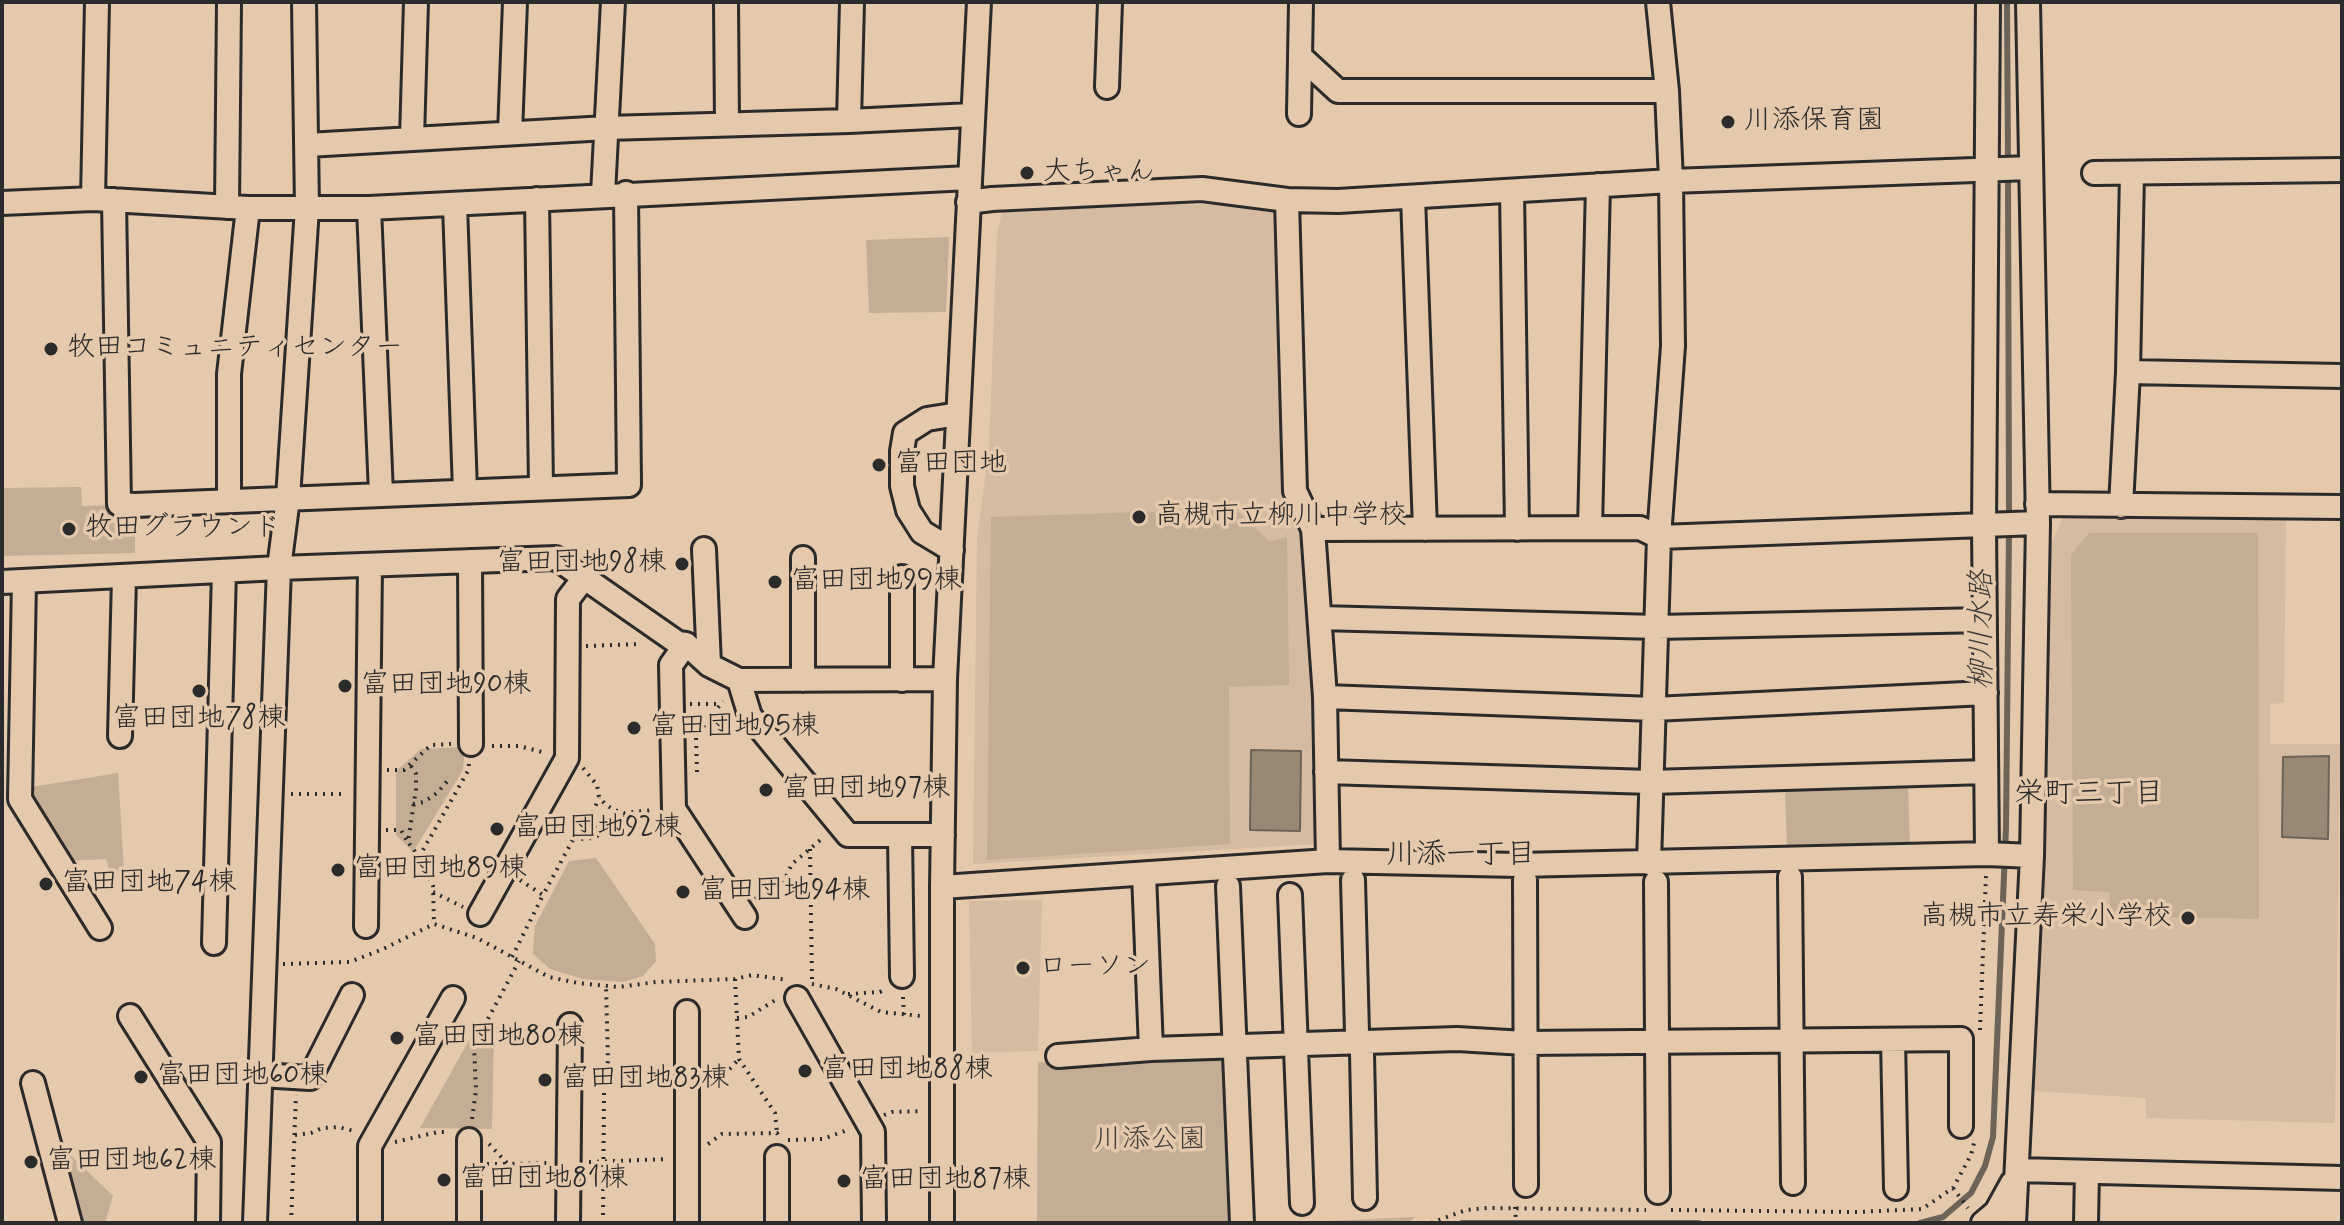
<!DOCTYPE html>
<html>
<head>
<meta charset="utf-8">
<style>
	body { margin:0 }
	#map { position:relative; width:2344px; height:1225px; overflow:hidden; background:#e4c9ac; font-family:Mynerve,sans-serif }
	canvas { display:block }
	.frame { position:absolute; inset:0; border:4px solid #2b2b2b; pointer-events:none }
</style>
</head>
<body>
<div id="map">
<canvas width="2344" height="1225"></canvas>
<div class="frame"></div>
</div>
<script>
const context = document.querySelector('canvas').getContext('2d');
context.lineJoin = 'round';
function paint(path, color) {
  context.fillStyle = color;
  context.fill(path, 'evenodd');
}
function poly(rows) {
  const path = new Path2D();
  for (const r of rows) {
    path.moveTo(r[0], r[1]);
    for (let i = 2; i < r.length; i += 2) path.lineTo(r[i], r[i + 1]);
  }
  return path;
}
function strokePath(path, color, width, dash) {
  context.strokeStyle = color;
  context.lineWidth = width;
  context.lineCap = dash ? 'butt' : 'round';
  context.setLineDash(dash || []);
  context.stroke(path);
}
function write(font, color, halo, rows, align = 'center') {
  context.font = font + ' Mynerve,"Klee One",sans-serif';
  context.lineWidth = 7;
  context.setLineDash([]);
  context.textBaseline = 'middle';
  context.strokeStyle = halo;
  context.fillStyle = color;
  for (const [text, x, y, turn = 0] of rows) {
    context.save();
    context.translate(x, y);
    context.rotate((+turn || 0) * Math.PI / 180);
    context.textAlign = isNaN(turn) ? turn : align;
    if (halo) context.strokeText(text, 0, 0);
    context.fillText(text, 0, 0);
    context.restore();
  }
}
paint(poly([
	[1105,204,1283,205,1290,496,1307,548,1316,707,1319,844,973,864,977,538,989,449,997,234,1003,208],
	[2065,513,2286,516,2284,703,2270,704,2270,744,2340,744,2335,1123,2146,1118,2146,1098,2033,1091,2051,544],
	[1042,900,1038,1051,972,1053,969,901]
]), '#d4bba1');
paint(poly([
	[949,237,946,312,869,313,866,240],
	[81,487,82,506,135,505,135,553,2,556,2,488],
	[1235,509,1270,542,1287,537,1289,685,1229,687,1230,844,987,860,991,517],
	[2089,533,2258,533,2259,919,2111,916,2109,892,2073,890,2071,555],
	[465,747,463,770,413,852,396,835,396,771,421,749],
	[118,773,124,870,110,872,106,859,65,861,37,821,32,787],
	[1908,784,1910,847,1787,851,1785,789],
	[596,858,655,944,656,961,643,976,623,982,583,979,550,969,533,954,535,926,569,861],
	[478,1024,494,1029,492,1129,420,1128],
	[1230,1055,1236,1223,1037,1223,1038,1062],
	[54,1139,113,1196,105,1223,75,1223],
	[1415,1217,1408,1223,1282,1223]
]), '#c3ad95');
const water = poly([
	[1251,750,1301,751,1300,831,1250,830,1251,750],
	[2329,756,2328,839,2282,837,2283,757,2329,756]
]);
paint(water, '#988977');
strokePath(water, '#6c6359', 2);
strokePath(poly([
	[2007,2,2008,162],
	[2008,174,2009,518],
	[1462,1223,1699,1223],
	[1920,1223,1943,1217,1971,1193,1985,1166,1993,1137,2006,828,2009,530]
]), '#6c6359', 6);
const minor = poly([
	[726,2,727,124],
	[1300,56,1338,91,1667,91],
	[1107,87,1110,2],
	[1299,114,1301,2],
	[849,121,852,2],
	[510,133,515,2],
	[412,138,416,2],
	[307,145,607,128,849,121,971,115],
	[2094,173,2342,170],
	[1512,191,1517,529],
	[603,194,613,2],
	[1413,197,1425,529],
	[93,199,97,2],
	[537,199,541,488],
	[114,200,119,504,135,505,629,485,626,193],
	[1287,200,1295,491,1313,529,1325,697,1328,861],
	[968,202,992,199,1202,189,1287,200,1338,201,1671,181,2030,168],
	[2,203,93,199,248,208,369,208,969,178],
	[455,205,465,491],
	[227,207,229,2],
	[369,208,381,494],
	[2128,372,2342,376],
	[229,500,229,374,248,208],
	[2037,504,2342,507],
	[2121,506,2128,372,2132,173],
	[1590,528,1598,185],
	[1313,529,1640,528,1659,537,2038,523],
	[704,549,709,665],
	[952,550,922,532,908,510,902,486,902,451,905,433,927,419,958,414],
	[470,561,471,744],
	[902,577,902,680],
	[24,581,20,799,100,928],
	[2,582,279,568,556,558,678,643,686,644,709,665,739,680,945,679],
	[1320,618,1657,627,1985,620],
	[686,644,671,665,674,809,745,917],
	[739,680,750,716,848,835,943,835],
	[803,680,803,558],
	[1325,697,1654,709,1986,693],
	[120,736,124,577],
	[1326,772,1651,782,1986,772],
	[900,835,902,976],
	[1987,854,1984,526,1988,2],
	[1649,863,1659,537,1673,346,1671,181,1667,91,1658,2],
	[1144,874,1151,1049],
	[1790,877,1793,1183],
	[1353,880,1357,1033,1362,1053,1365,1198],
	[1525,880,1526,1185],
	[1656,882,1658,1192],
	[1228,886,1242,1223],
	[942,887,1328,861,1519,865,1987,854,2032,856],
	[1290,895,1302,1203],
	[480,914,567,758,568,599,584,578],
	[366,926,370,565],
	[214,943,224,571],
	[797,998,873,1132,874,1223],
	[687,1012,687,1223],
	[130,1016,209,1142,208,1223],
	[1893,1040,1896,1188],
	[1058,1056,1151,1049,1457,1039,1525,1043,1961,1039,1961,1126],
	[260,1075,310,1078,352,995],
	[33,1083,70,1223],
	[777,1157,777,1223],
	[2017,1170,2342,1178],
	[255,1223,279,568,288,498,307,208,304,2],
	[370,1223,370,1146,453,998],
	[469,1223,469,1140],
	[568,1223,570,1025],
	[942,1223,942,887,945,679,979,2],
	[1983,1223,1996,1212,2012,1183],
	[2014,1223,2032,856,2038,523,2028,2],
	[2086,1223,2087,1172]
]);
strokePath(minor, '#2b2b2b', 28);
strokePath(poly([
	[586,646,641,644],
	[690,704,721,704],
	[492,746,519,746,546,753],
	[411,766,416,774,416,789,408,842,419,857,433,886,434,924],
	[583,768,597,785,599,797,605,804,614,810,624,813,654,810],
	[387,770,404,770,431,745,451,744],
	[697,772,696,736,723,701],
	[291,794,346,794],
	[413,804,424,802,437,793,450,778],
	[590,819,595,827,594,838],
	[386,830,401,830,407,841],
	[576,834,579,839,594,838,629,814],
	[810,849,812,982],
	[419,857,468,771,469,764],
	[520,880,543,895,576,834,577,823,590,819,599,798],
	[433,892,463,907],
	[755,899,783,883,792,864,824,837],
	[512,957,543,895],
	[283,964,350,962,383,949,434,924,477,938,549,977,578,983,618,987,656,982,735,979,752,975,788,980],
	[735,979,739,1059,775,1113,777,1133],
	[812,984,836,989,881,1012,921,1016],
	[848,994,880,992,885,988],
	[903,997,904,1015],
	[737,1018,748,1017,777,999],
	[1980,1030,1986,875],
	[709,1077,722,1077,739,1059],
	[884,1115,892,1112,923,1111],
	[472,1119,476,1091,474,1045,519,961],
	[295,1135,311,1133,322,1128,338,1127,354,1131],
	[788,1140,823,1139,850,1129],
	[395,1142,438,1132,449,1132],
	[489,1144,508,1164,548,1163],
	[708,1144,722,1134,777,1133,780,1139],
	[589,1162,668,1159],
	[487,1164,507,1164],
	[1953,1188,1968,1208],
	[1515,1207,1516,1223],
	[1671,1210,1857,1212,1922,1209,1953,1188,1971,1155,1974,1143],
	[291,1223,296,1095],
	[603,1223,604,1087,608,1061,606,986],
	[1431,1223,1466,1210,1487,1208,1646,1210]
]), '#2b2b2b', 4, [2, 6]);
strokePath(minor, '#e4c9ac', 22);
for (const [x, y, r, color] of [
	[1728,122,8,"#2b2b2b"],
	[1027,173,8,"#2b2b2b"],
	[51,349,8,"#2b2b2b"],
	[879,465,8,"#2b2b2b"],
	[1139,517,8,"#2b2b2b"],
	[69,529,8,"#2b2b2b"],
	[682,564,8,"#2b2b2b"],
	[775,582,8,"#2b2b2b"],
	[345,686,8,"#2b2b2b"],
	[199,691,8,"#2b2b2b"],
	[634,728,8,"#2b2b2b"],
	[766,790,8,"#2b2b2b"],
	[497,829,8,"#2b2b2b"],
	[338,870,8,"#2b2b2b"],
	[46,884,8,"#2b2b2b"],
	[683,892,8,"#2b2b2b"],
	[2188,918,8,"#2b2b2b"],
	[1023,968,8,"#2b2b2b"],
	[397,1038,8,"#2b2b2b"],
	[805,1071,8,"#2b2b2b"],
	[141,1077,8,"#2b2b2b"],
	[545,1080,8,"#2b2b2b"],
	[31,1162,8,"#2b2b2b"],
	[444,1180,8,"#2b2b2b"],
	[844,1181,8,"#2b2b2b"]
]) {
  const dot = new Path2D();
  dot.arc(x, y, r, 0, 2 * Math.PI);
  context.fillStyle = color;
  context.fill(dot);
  strokePath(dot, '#e4c9ac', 3);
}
write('28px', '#2b2b2b', '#e4c9ac', [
	["川添保育園",1744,122],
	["大ちゃん",1043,173],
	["牧田コミュニティセンター",67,349],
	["富田団地",895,465],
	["高槻市立柳川中学校",1155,517],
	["牧田グラウンド",85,529],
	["富田団地98棟",666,564,"right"],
	["富田団地99棟",791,582],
	["富田団地90棟",361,686],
	["富田団地78棟",199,720,"center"],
	["富田団地95棟",650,728],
	["富田団地97棟",782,790],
	["富田団地92棟",513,829],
	["富田団地89棟",354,870],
	["富田団地74棟",62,884],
	["富田団地94棟",699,892],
	["高槻市立寿栄小学校",2172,918,"right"],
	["ローソン",1039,968],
	["富田団地80棟",413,1038],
	["富田団地88棟",821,1071],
	["富田団地60棟",157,1077],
	["富田団地83棟",561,1080],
	["富田団地62棟",47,1162],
	["富田団地81棟",460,1180],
	["富田団地87棟",860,1181]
], 'left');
write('28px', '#423e3b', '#e4c9ac', [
	["川添公園",1150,1141]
]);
write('italic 30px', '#413e3a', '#e4c9ac', [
	["柳川水路",1984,630,-90]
]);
write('30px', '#2b2b2b', '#e4c9ac', [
	["栄町三丁目",2089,796],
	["川添一丁目",1461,857]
]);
</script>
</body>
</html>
